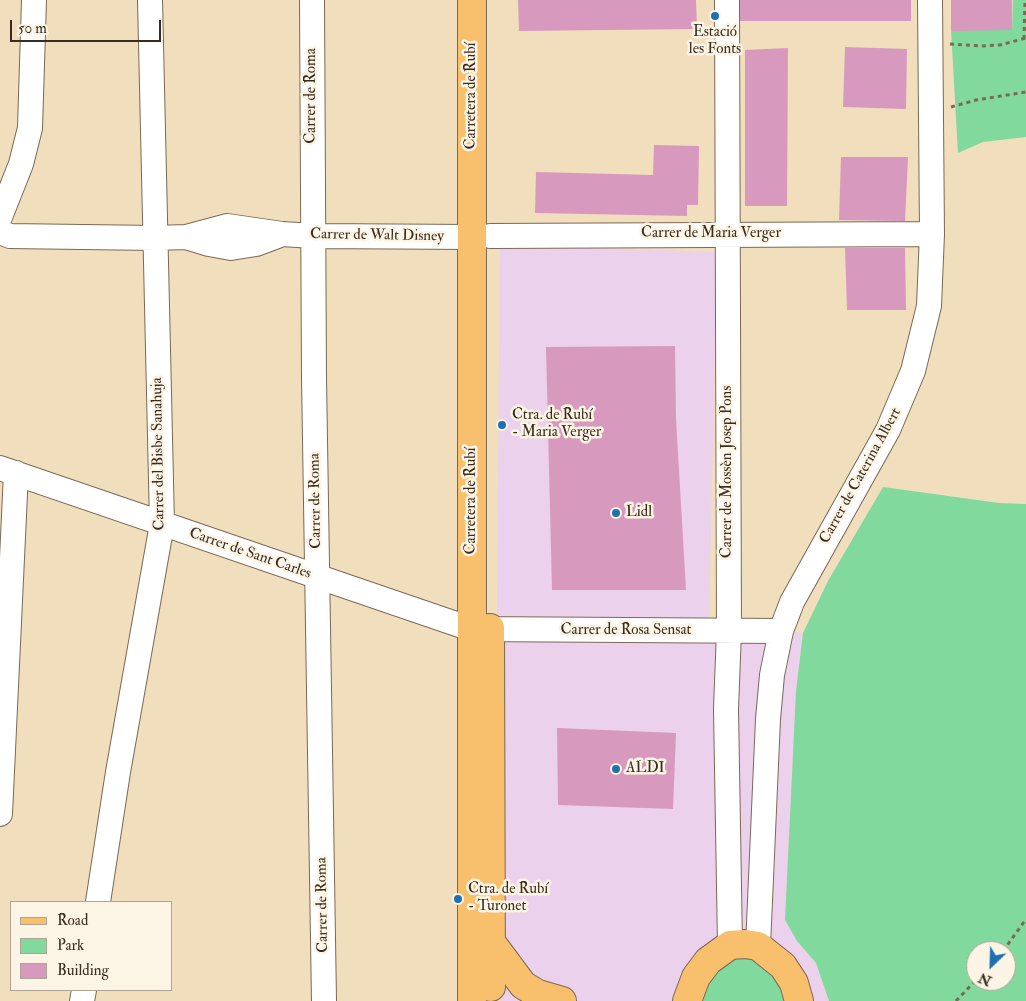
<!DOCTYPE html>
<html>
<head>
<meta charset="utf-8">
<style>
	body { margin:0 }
	#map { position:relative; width:1026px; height:1001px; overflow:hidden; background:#f0debd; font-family:"IM FELL Double Pica",serif }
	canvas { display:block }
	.legend { position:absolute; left:10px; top:901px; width:162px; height:90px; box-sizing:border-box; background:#fcf5e5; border:1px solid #afa495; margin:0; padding:6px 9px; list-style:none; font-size:15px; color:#3b2a1e }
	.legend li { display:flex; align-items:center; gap:10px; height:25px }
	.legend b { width:25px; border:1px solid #afa495 }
	.north { position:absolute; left:966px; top:941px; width:50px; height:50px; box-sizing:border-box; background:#fcf5e5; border:1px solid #afa495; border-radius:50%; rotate:204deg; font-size:14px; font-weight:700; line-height:20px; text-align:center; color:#3b2a1e }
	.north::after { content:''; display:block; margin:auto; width:18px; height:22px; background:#1f6fb2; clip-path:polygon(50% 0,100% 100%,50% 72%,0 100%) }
	.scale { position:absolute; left:10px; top:20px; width:151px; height:22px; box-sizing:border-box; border:2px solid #3b2a1e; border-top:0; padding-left:6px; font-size:15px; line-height:18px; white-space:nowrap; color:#3b2a1e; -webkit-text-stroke:4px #fcf5e5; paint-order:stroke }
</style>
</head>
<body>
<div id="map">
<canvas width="1026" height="1001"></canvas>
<ul class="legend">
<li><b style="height:6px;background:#f8bf6c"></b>Road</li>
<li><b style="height:14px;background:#82d99d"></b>Park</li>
<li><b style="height:14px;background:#d899be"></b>Building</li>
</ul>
<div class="north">N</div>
<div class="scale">50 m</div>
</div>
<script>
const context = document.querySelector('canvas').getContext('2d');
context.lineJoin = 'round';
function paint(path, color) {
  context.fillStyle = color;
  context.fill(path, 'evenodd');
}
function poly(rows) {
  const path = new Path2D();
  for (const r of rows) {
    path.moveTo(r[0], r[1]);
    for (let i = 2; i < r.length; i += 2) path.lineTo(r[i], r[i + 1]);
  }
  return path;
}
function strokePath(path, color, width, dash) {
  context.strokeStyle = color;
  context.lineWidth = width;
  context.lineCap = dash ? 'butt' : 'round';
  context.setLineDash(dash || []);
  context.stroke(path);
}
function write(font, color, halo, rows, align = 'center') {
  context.font = font + ' "IM FELL Double Pica",serif';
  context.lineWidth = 5;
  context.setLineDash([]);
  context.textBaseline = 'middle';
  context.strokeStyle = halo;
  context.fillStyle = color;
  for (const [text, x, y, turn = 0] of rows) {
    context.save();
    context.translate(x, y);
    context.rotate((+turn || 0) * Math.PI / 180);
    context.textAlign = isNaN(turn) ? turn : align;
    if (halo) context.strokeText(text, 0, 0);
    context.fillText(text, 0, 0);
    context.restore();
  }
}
paint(poly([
	[500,245,717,252,709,621,803,633,796,691,797,941,816,963,829,1001,500,1001,497,607]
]), '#ebd1eb');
paint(poly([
	[1013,0,1026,0,1026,137,983,142,958,153,951,30,1012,30],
	[883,487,999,503,1026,504,1026,1001,829,1001,816,963,797,941,785,920,796,691,803,633,828,581],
	[976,951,1006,951,1006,981,976,981],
	[737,955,760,959,781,984,787,1001,701,1001,710,975]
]), '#82d99d');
paint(poly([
	[518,0,696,0,697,29,519,31],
	[736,0,911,0,911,21,735,21],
	[951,0,1012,0,1012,30,951,31],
	[845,47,907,49,906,109,843,107],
	[788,48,787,206,745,206,745,50],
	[654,145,699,146,698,205,687,205,687,216,535,213,536,172,653,175],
	[841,157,908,157,905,221,839,220],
	[845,248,905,248,906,310,847,310],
	[675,346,676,419,686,590,552,590,546,347],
	[557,728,676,733,673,809,558,805]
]), '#d899be');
const minor = poly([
	[312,0,314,378,324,1001],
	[727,0,729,631,726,709,730,945],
	[0,217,21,164,30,128,34,0],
	[0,232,10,236,155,238,186,237,227,226,282,234,313,236,472,237],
	[490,236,932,234],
	[186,237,209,244,231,248,256,244,280,235],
	[0,468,471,629,781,631],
	[0,814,16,473],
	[98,902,118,772,162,524,150,0],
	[758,946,768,719,772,675,781,631,792,602,888,430,913,371,929,306,932,234,930,0],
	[82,1001,84,990]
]);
const major = poly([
	[472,0,472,1001],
	[490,628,491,987],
	[491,942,523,985,538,994,562,1001],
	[687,1001,696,977,708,961,730,945,745,944,758,946,783,966,794,983,799,1001]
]);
strokePath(minor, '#7a6956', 26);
strokePath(major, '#7a6956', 30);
strokePath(poly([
	[1024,39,1025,0],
	[950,44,980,46,1000,45,1026,38],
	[951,107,976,100,1026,92],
	[1003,951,1026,919],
	[956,1001,976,980]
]), '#7a6956', 3, [4, 4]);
strokePath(minor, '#fff', 24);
strokePath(major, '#f8bf6c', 28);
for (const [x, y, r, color] of [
	[715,16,5,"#1f6fb2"],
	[502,425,5,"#1f6fb2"],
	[616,513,5,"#1f6fb2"],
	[616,769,5,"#1f6fb2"],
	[458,899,5,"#1f6fb2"]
]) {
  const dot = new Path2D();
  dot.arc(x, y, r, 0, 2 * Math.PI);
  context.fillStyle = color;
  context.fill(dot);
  strokePath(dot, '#fcf5e5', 2);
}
write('15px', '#3b2a1e', '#fcf5e5', [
	["Estació",715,33,"center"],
	["les Fonts",715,50,"center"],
	["Ctra. de Rubí",512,416],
	["- Maria Verger",512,433],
	["Lidl",626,513],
	["ALDI",626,769],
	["Ctra. de Rubí",468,890],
	["- Turonet",468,907]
], 'left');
write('15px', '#3b2a1e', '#fcf5e5', [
	["Carrer de Roma",312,96,-90],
	["Carretera de Rubí",472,96,-90],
	["Carrer de Maria Verger",711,234],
	["Carrer de Walt Disney",377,236,1],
	["Carrer del Bisbe Sanahuja",159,454,-91],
	["Carrer de Mossèn Josep Pons",728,472,-90],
	["Carrer de Caterina Albert",861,476,-61],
	["Carrer de Roma",316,501,-91],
	["Carretera de Rubí",472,501,-90],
	["Carrer de Sant Carles",250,554,19],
	["Carrer de Rosa Sensat",626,631],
	["Carrer de Roma",323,905,-91]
]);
</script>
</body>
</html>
